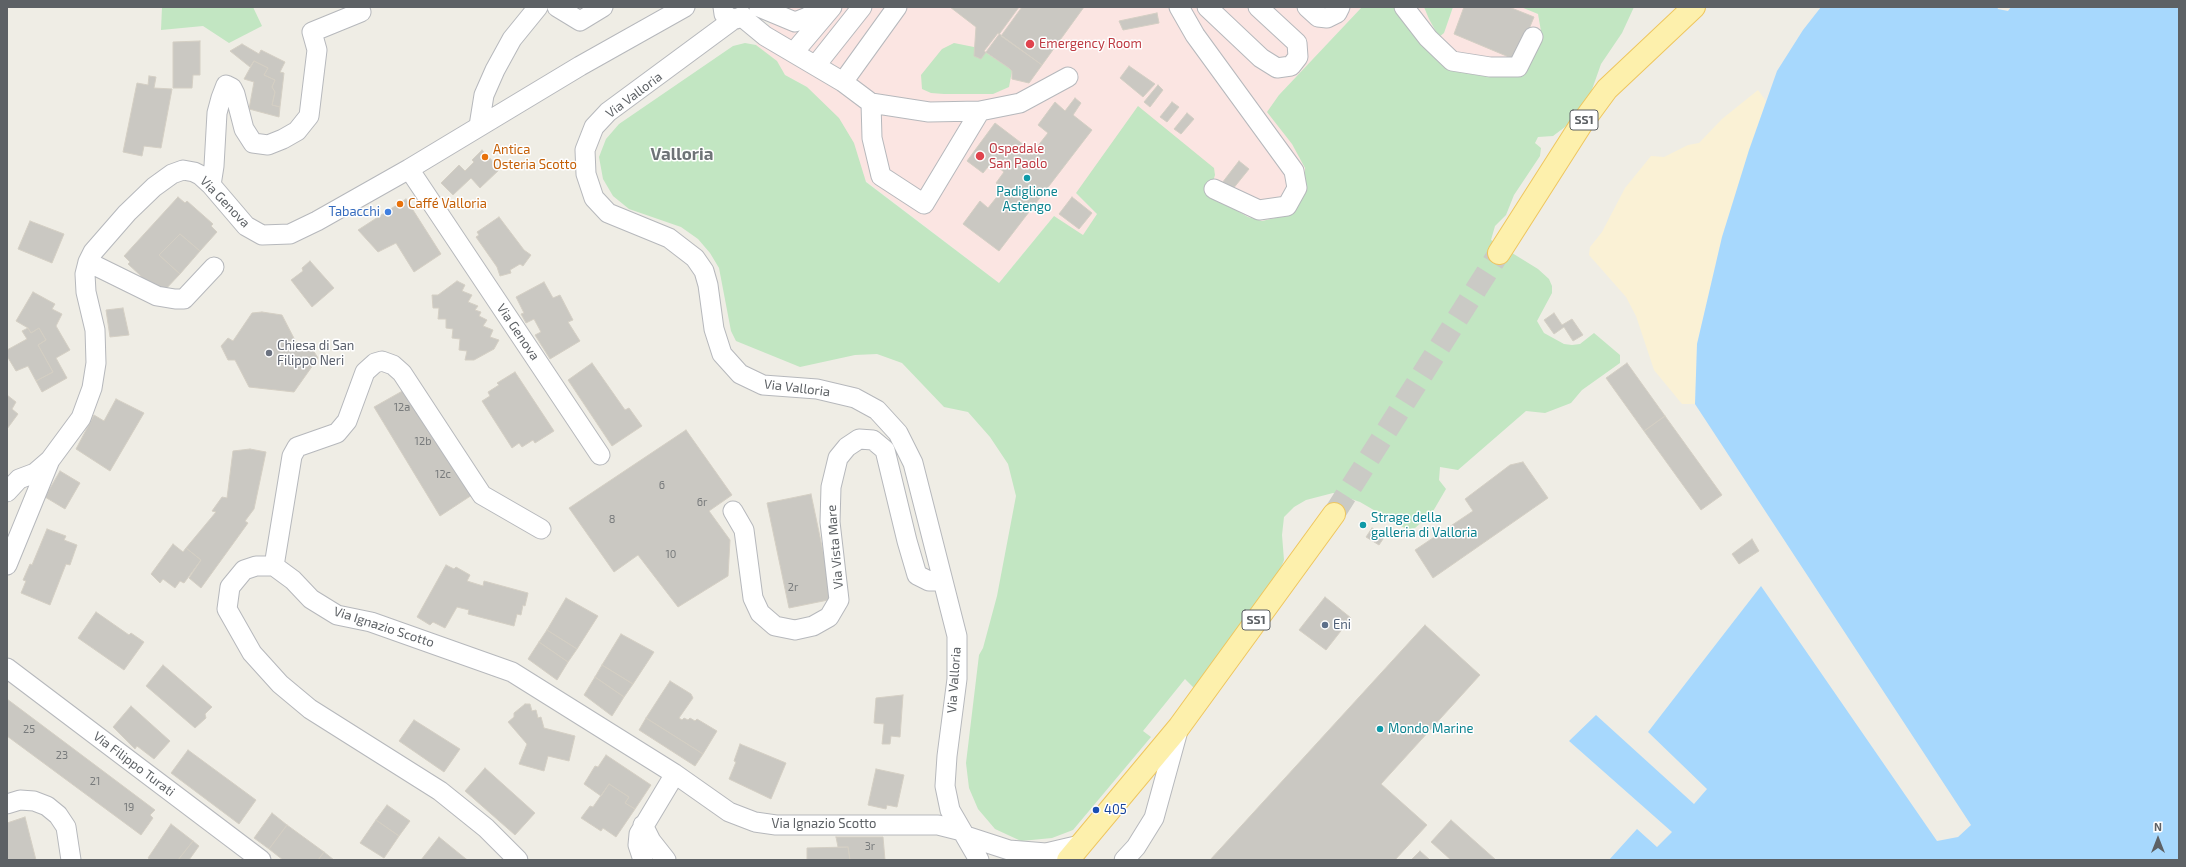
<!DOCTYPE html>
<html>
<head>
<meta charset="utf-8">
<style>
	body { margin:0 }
	#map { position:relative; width:2186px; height:867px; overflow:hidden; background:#efede5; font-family:"Exo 2",sans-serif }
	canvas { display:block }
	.frame { position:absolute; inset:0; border:8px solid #5d6165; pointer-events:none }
	.north { position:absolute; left:2138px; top:819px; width:40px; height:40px; -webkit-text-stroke:3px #fff; paint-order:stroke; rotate:0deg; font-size:11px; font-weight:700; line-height:16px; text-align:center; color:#5d6165 }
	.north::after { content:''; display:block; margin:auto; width:14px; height:18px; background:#5d6165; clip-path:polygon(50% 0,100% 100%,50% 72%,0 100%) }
</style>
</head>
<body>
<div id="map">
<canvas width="2186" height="867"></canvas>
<div class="frame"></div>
<div class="north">N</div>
</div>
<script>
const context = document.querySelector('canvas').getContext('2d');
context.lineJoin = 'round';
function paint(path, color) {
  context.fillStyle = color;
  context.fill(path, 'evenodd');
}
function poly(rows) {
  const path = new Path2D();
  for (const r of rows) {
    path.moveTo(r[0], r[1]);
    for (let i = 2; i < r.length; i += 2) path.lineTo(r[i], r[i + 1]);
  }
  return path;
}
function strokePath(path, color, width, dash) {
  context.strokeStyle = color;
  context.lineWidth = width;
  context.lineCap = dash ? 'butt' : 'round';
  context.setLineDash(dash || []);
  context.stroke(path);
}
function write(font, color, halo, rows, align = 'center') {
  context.font = font + ' "Exo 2",sans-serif';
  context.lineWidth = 3;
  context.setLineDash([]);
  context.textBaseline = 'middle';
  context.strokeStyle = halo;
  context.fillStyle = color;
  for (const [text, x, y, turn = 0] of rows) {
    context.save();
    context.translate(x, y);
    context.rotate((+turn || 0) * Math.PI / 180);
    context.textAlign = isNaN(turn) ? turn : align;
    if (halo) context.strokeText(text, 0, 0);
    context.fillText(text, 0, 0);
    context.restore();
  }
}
paint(poly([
	[781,7,1362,7,1279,95,1292,144,1305,168,1304,190,1293,206,1275,218,1262,221,1248,217,1209,195,1076,193,1097,214,1083,236,1054,216,999,283,866,181,862,171,807,87,785,75,776,61,756,45],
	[1399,7,1424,7,1435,32,1444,33,1453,7,1521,7,1538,14,1541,31,1517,72,1460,68]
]), '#fbe5e2');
paint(poly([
	[162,7,253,7,262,26,229,43,203,26,161,30],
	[1362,7,1399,7,1426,46,1517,72,1541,31,1538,14,1521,7,1634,7,1622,33,1601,64,1589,98,1582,111,1565,127,1553,136,1538,137,1535,143,1541,148,1540,156,1514,195,1506,215,1495,226,1491,240,1538,269,1549,279,1552,286,1552,293,1537,321,1544,333,1564,344,1572,345,1580,344,1594,333,1620,355,1620,363,1582,390,1571,403,1545,413,1526,411,1458,470,1440,467,1439,480,1446,489,1432,513,1415,528,1408,530,1360,502,1333,493,1306,500,1294,507,1284,517,1282,535,1284,560,1275,583,1194,688,1185,679,1143,731,1151,737,1073,830,1052,838,1021,841,995,829,978,809,969,788,966,763,979,655,983,648,997,596,1016,496,1008,464,990,437,968,412,944,407,902,363,877,354,855,355,800,367,736,341,731,331,719,268,710,253,698,239,681,227,629,209,613,196,603,179,599,157,606,139,619,124,733,46,745,43,756,45,777,61,785,75,807,87,839,118,854,143,866,182,999,283,1054,216,1083,235,1097,214,1076,193,1138,106,1214,168,1215,175,1209,195,1248,217,1262,221,1275,218,1293,206,1304,190,1305,168,1292,144,1267,112,1279,95],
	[1424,7,1453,7,1444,33,1439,37,1429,19],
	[954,43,979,48,1009,68,1012,71,1009,87,993,94,944,94,931,93,922,89,921,75,942,49]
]), '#c2e6c2');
paint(poly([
	[1758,90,1766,101,1722,237,1697,344,1695,404,1682,404,1654,370,1636,316,1626,297,1589,255,1590,247,1602,232,1625,188,1651,156,1664,157,1688,145,1699,143,1722,119]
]), '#faf1d5');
paint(poly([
	[1821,7,1997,7,1998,9,2008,11,2011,7,2179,7,2179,860,1609,860,1637,829,1657,847,1672,832,1569,741,1596,715,1694,804,1707,789,1648,732,1761,586,1937,841,1958,837,1971,825,1695,404,1697,344,1722,237,1749,150,1777,71,1803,30]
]), '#a7d8fd');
const building = poly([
	[950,7,1019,7,981,59,974,56,976,27,950,7],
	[1022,7,1084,7,1042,65,1001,36,1022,7],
	[1464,7,1509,7,1534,17,1516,60,1454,34,1464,7],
	[1157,13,1159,23,1123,30,1119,21,1157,13],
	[998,33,1042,65,1029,83,1012,79,1012,71,1009,68,984,51,998,33],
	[200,41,200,75,193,75,192,88,173,88,173,42,200,41],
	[242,44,259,54,261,50,285,62,280,72,284,73,280,107,272,105,275,92,272,87,275,80,264,75,268,68,254,61,250,67,230,51,242,44],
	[254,61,268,68,264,75,275,80,272,87,275,92,272,105,280,107,279,117,249,109,254,82,244,79,254,61],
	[1129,66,1155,84,1143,97,1120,78,1129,66],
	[149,76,156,77,154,88,172,89,161,148,144,146,142,156,123,152,137,83,148,85,149,76],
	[1158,85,1163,90,1150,107,1144,102,1158,85],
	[1075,98,1081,103,1073,115,1092,130,999,251,963,224,980,201,988,208,1004,188,996,183,1004,172,992,162,983,173,967,161,995,123,1033,152,1048,133,1038,125,1055,102,1065,111,1075,98],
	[1172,102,1179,107,1167,122,1160,117,1172,102],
	[1187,113,1194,119,1181,134,1174,129,1187,113],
	[482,150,500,169,480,188,471,178,453,195,441,183,459,165,465,171,474,162,472,160,482,150],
	[1239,161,1249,169,1232,190,1222,183,1239,161],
	[178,197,185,203,187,201,213,224,211,226,217,232,200,251,180,234,159,255,180,274,163,292,154,288,128,264,130,262,124,256,178,197],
	[1072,197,1092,213,1079,229,1059,214,1072,197],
	[406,199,441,254,414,272,396,243,378,252,358,230,406,199],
	[499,217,524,250,531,255,523,266,520,264,510,270,511,273,500,276,497,267,476,237,479,235,477,232,499,217],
	[30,221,64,234,52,263,18,249,30,221],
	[180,234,200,251,180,274,159,255,180,234],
	[310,261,334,288,312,307,291,280,303,271,302,268,310,261],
	[457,281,465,285,462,291,472,295,468,302,478,306,475,310,481,312,479,316,487,320,483,326,493,330,490,337,499,340,494,349,474,360,465,360,467,351,459,350,460,339,452,338,453,329,446,328,446,319,438,319,439,308,433,308,432,295,438,295,457,281],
	[544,282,553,298,560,295,573,320,568,322,580,341,550,359,535,335,541,332,534,319,526,323,521,314,524,313,516,297,544,282],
	[33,292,55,304,52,309,62,314,56,326,70,350,56,358,67,378,42,392,36,381,53,372,38,345,46,340,39,328,31,333,28,328,16,321,33,292],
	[123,308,129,335,110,337,106,310,123,308],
	[262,312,282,315,299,348,311,347,318,358,294,392,249,387,235,360,228,360,221,346,228,338,233,341,252,313,262,312],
	[1554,313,1562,325,1572,319,1583,335,1573,341,1564,327,1554,334,1544,320,1554,313],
	[28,328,31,333,39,328,46,340,38,345,53,372,36,381,28,366,16,371,7,356,7,350,27,339,22,331,28,328],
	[592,363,625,410,629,408,642,426,612,446,568,380,592,363],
	[1627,363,1665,416,1644,431,1606,378,1627,363],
	[515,372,554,431,535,443,533,440,522,447,519,443,512,448,482,401,490,396,488,392,499,385,497,383,515,372],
	[406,389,472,495,440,516,374,407,406,389],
	[7,395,16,402,12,409,18,414,7,429,7,395],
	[116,399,144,413,110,471,76,449,94,415,104,421,116,399],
	[1665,416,1722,495,1701,510,1644,431,1665,416],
	[686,430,732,495,709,511,730,540,728,576,678,607,638,555,614,572,569,508,686,430],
	[250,449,266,452,254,509,245,521,248,523,201,588,189,578,201,560,186,548,216,512,212,511,222,497,227,498,233,451,250,449],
	[1523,462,1548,498,1433,578,1415,550,1473,511,1465,499,1510,465,1523,462],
	[60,471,80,483,65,509,45,497,60,471],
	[811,494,833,599,789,608,767,503,811,494],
	[1372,528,1385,536,1379,545,1366,537,1372,528],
	[47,529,66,536,64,540,77,545,70,565,66,564,50,605,21,593,26,581,23,580,30,564,32,565,47,529],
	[1752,539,1759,551,1739,564,1732,554,1752,539],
	[173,544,183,552,186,548,201,560,184,583,180,581,175,588,163,579,160,583,151,574,173,544],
	[446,565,454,569,456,567,470,575,467,581,483,586,484,581,528,593,525,606,523,605,521,615,517,614,514,626,468,614,469,610,457,607,445,628,433,622,430,625,417,617,446,565],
	[1325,597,1351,618,1326,650,1299,630,1325,597],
	[566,598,598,616,577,649,547,630,566,598],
	[96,612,129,635,131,633,144,642,124,670,78,638,96,612],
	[1425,625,1480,675,1381,784,1427,825,1395,860,1210,860,1425,625],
	[547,630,577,649,568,662,539,642,547,630],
	[621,634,654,652,633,684,602,665,621,634],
	[539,642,568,662,557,680,528,659,539,642],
	[163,665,212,707,205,714,206,718,195,728,146,686,163,665],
	[602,665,633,684,624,697,595,677,602,665],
	[595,677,624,697,612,716,584,695,595,677],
	[670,681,691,694,693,698,679,718,682,720,684,718,688,720,690,718,695,721,697,719,717,731,703,754,646,718,670,681],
	[903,695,900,737,891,736,890,744,882,744,884,724,874,723,876,698,903,695],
	[7,699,155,810,150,815,153,818,141,835,7,736,7,699],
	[525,704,530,704,532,711,536,710,538,718,541,717,544,728,575,736,569,761,548,756,544,771,519,764,527,744,508,722,514,717,514,713,525,704],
	[131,706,170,741,154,759,137,746,135,749,113,727,131,706],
	[646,718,703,754,695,766,639,730,646,718],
	[414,720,460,749,444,772,399,741,414,720],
	[740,744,786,763,771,799,729,779,736,762,734,761,740,744],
	[188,750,256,800,239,824,171,773,188,750],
	[606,755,651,785,635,809,625,803,629,797,609,784,601,796,584,784,595,766,598,767,606,755],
	[485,768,535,813,515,835,465,791,485,768],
	[876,769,904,775,897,807,887,805,886,809,868,805,876,769],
	[609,784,629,797,625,803,635,809,616,837,603,828,601,831,581,818,590,806,593,807,609,784],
	[387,805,410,821,399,836,376,820,387,805],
	[272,813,287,825,269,849,254,838,272,813],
	[25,817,36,860,7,860,7,823,25,817],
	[376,820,399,836,384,858,360,843,376,820],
	[1451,820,1496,860,1451,860,1431,842,1451,820],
	[171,824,193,841,178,860,151,860,148,858,171,824],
	[287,825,324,852,318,860,283,860,269,849,287,825],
	[439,837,466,859,468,860,421,860,439,837],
	[836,837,883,837,885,860,850,860,848,847,838,847,836,837],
	[193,841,199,846,189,860,178,860,193,841],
	[848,847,850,860,807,860,807,848,848,847],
	[1420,851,1430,860,1411,860,1420,851],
	[324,852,334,860,318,860,324,852]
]);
paint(building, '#cac8c2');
strokePath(building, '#d4cfc4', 1);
strokePath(poly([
	[1334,514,1499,253]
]), '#cacac5', 22, [22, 11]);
const minor = poly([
	[557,7,580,21,603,7],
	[723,7,724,14,730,18,736,19,743,16],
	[759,7,795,22,810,16,815,7],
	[1179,7,1195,35,1294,171,1297,188,1287,206,1259,210,1214,189],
	[1207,7,1261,58,1277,68,1291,66,1298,57,1297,43,1258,7],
	[1307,7,1318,17,1327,18,1337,13,1340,7],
	[1404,7,1428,38,1452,61,1490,67,1518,67,1533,37],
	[742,17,765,36,843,82,871,103,929,112,980,111,1020,103,1068,77],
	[734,19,608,112,594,127,585,150,586,174,594,198,608,213,669,238,695,258,704,271,708,285,714,329,722,354,740,374,763,385,817,389,855,398,877,410,898,433,913,463,957,636,957,679,947,756,945,786,950,810,979,860],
	[794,52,832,7],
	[816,65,862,7],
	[843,82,897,7],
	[871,103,872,138,881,176,924,204,980,111],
	[479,126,484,95,495,70,512,39,538,7],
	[409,169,600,455],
	[211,185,214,166,217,113,221,98,226,85,232,88,235,94,244,129,253,143,268,145,283,139,297,131,309,116,317,50,312,32,361,12],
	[88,262,157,296,175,299,184,299,214,267],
	[7,492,19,479,35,473,50,460],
	[733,511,744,530,753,598,760,613,775,626,795,630,813,626,829,617,839,600,830,522,831,487,838,458,847,447,859,439,873,440,885,450,907,541,917,575,929,581,942,581],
	[7,565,50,460,81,418,92,388,96,363,95,330,86,292,85,274,88,262,93,252,127,213,154,187,172,174,183,170,194,172,200,175,211,185,246,226,262,235,290,234,317,221,409,169,580,66,685,7],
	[274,566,292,456,297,447,337,433,347,421,365,372,375,363,382,361,393,365,402,373,482,495,541,529],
	[7,668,261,860],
	[7,804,20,800,34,801,47,806,58,815,66,827,71,860],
	[643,825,651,841,666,860],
	[966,836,1009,850,1046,853,1080,845],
	[518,860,486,828,440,791,310,709,280,684,252,653,227,609,230,587,244,570,256,566,274,566,293,580,311,599,337,615,371,622,512,672,675,774,729,812,755,822,776,825,938,825,962,831],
	[643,860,638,845,639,834,675,774],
	[1124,860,1136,847,1154,818,1179,727]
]);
const major = poly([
	[1499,253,1582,123,1607,89,1694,7],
	[1068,860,1179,727,1334,514]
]);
strokePath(minor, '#b6b8bc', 21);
strokePath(major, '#efc65e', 24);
strokePath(minor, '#fff', 19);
strokePath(major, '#fdf0ac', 22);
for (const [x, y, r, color] of [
	[1030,44,5,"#e0444e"],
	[980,156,5,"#e0444e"],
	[485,157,4,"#e8710a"],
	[1027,178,4,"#0f9aa8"],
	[400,204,4,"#e8710a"],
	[388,212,4,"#3f7fe0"],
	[269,353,4,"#6b7280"],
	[1363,525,4,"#0f9aa8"],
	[1325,625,4,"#5c6f8a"],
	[1380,729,4,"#0f9aa8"],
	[1096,810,4,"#1a4fb4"]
]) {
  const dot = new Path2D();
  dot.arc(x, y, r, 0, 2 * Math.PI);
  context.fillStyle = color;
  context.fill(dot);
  strokePath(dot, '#fff', 1.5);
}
write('11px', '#787b7c', null, [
	["12a",402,407],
	["12b",423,441],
	["12c",443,474],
	["6",662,485],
	["6r",702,502],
	["8",612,519],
	["10",671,554],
	["2r",793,587],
	["25",29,729],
	["23",62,755],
	["21",95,781],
	["19",129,807],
	["3r",870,846]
]);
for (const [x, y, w] of [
	[1584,120,28],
	[1256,620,28]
]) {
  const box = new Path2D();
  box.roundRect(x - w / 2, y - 10, w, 20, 3);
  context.fillStyle = '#fff';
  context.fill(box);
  strokePath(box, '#5d6165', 1);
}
write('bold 12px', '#5d6165', null, [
	["SS1",1584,120],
	["SS1",1256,620]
]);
write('13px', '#be3a42', '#fff', [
	["Emergency Room",1039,44],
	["Ospedale",989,149],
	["San Paolo",989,164]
], 'left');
write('13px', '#5d6165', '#fff', [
	["Via Valloria",634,95,-37],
	["Via Genova",225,202,46],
	["Via Genova",518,332,56],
	["Via Valloria",797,388,7],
	["Via Vista Mare",835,547,-95],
	["Via Ignazio Scotto",384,627,18],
	["Via Valloria",954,680,-86],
	["Via Filippo Turati",134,764,37],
	["Via Ignazio Scotto",824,824]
]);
write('13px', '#c56008', '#fff', [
	["Antica",493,150],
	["Osteria Scotto",493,165],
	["Caffé Valloria",408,204]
], 'left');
write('13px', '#0d838f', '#fff', [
	["Padiglione",1027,192,"center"],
	["Astengo",1027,207,"center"],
	["Strage della",1371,518],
	["galleria di Valloria",1371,533],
	["Mondo Marine",1388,729]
], 'left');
write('13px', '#366cbe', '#fff', [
	["Tabacchi",380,212]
], 'right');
write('13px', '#5b616d', '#fff', [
	["Chiesa di San",277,346],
	["Filippo Neri",277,361]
], 'left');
write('13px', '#4e5e75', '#fff', [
	["Eni",1333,625]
], 'left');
write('13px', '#164399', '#fff', [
	["405",1104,810]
], 'left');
write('bold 17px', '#6e7377', '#fff', [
	["Valloria",682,154]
]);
</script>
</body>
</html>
